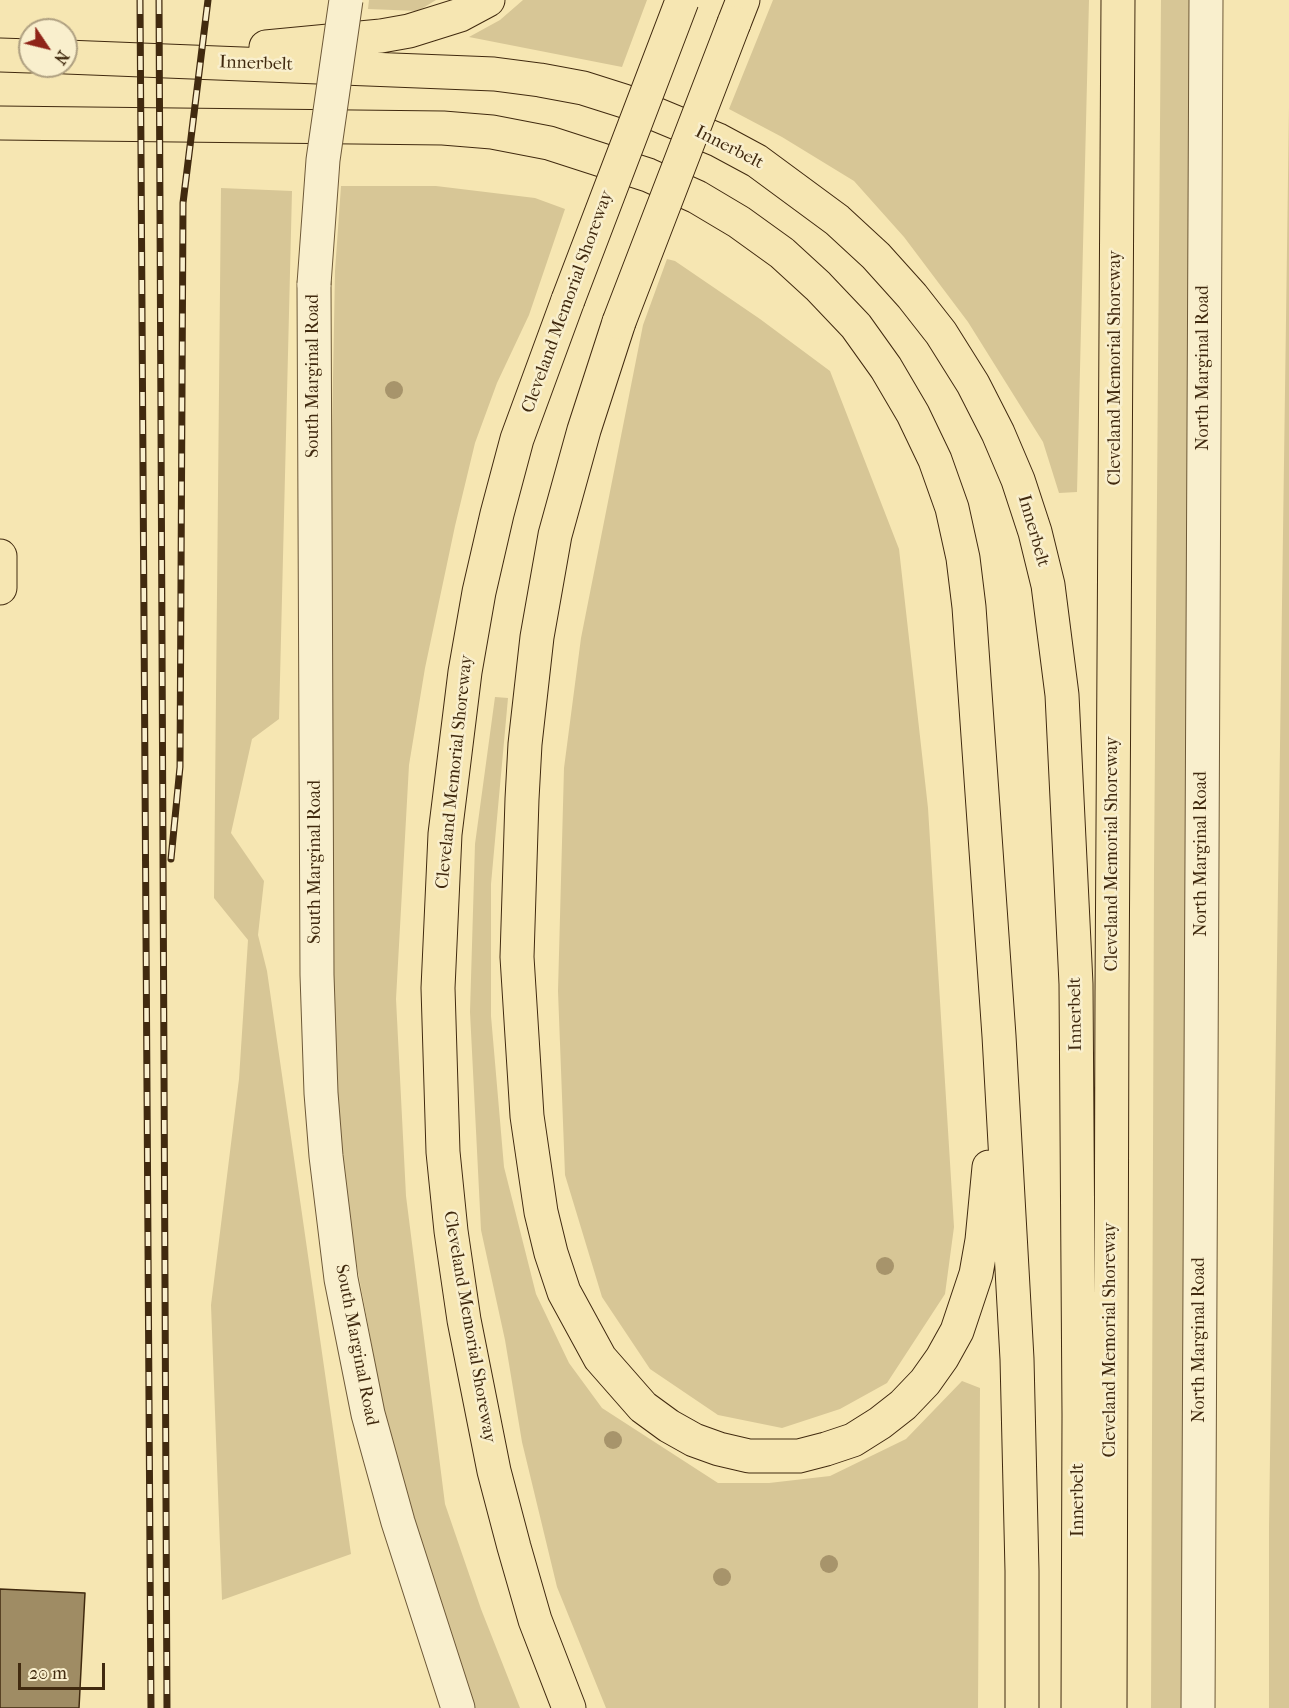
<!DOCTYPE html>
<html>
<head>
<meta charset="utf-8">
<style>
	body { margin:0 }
	#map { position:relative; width:1289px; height:1708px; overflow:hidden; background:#f6e6b2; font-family:"IM FELL French Canon",serif }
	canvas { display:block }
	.north { position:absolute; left:18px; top:18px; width:60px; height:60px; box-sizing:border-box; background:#f9efcd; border:2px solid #afa081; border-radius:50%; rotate:125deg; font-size:16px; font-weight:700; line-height:24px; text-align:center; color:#412a0f }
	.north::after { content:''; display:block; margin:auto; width:21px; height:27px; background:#8f2418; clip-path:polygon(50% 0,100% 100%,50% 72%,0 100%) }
	.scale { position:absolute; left:18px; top:1663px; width:87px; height:27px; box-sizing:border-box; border:3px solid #412a0f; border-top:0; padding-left:8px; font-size:18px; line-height:21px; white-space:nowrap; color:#412a0f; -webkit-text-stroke:4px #f9efcd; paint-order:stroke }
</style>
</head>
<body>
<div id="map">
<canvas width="1289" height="1708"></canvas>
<div class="north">N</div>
<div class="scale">20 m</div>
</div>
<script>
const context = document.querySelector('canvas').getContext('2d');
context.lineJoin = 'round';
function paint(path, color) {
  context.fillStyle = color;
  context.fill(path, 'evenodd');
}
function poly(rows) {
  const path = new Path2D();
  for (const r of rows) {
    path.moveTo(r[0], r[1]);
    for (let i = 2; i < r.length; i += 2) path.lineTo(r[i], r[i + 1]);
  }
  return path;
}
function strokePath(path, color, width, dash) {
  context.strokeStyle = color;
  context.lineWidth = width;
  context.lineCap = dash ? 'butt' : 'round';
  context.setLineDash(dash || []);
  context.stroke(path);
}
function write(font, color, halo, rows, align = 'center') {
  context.font = font + ' "IM FELL French Canon",serif';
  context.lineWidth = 5;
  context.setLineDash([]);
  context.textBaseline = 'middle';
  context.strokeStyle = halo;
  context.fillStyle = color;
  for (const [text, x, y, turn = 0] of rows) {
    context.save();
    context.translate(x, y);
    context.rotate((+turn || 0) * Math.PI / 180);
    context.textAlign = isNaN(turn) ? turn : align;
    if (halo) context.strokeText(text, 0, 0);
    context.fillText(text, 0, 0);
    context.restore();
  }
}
paint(poly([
	[369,0,436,0,418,11,368,9],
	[523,0,647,0,622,67,469,37,500,20],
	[773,0,1089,0,1077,492,1059,493,1043,442,968,322,904,237,854,181,782,137,729,109],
	[1161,0,1191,0,1191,382,1185,955,1184,1708,1151,1708,1154,870],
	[1289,107,1289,1708,1269,1708,1269,1526],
	[341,186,436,186,535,198,565,209,529,315,497,383,475,443,455,526,425,668,409,765,396,999,406,1196,445,1504,481,1609,520,1708,475,1708,417,1533,395,1463,379,1383,355,1256,343,1167,334,1062,331,486,335,271],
	[221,188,292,191,279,719,252,739,231,833,264,881,258,935,267,971,351,1554,222,1600,211,1305,239,1079,248,940,214,898],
	[667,259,675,261,760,319,830,371,899,549,928,808,954,1227,945,1294,887,1383,840,1409,782,1428,718,1415,650,1369,602,1297,565,1175,558,991,564,768,581,638,643,325],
	[495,697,508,698,491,884,491,1016,504,1167,536,1294,569,1363,602,1408,718,1483,769,1483,830,1476,906,1439,962,1381,980,1388,978,1708,606,1708,557,1587,522,1442,505,1340,481,1230,470,1012,475,844]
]), '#d7c696');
const building = poly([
	[0,1589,85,1593,79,1708,0,1708,0,1589]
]);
paint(building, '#9f8c64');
strokePath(building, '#412a0f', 1.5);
const minor = poly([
	[314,284,317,975,321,1093,326,1156,341,1279,368,1414,398,1522,458,1708],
	[1198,1708,1206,0]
]);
const highway = poly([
	[734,23,743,0],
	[266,47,381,36,409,31,460,15,488,0],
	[0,55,30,56],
	[66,57,494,74,540,80,583,88,624,101,718,140,757,161,837,220,876,256,912,296,941,333,973,384,998,433,1018,480,1035,532,1048,585,1062,695,1076,984,1079,1415,1078,1708],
	[0,123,443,128,492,132,549,143,648,175,697,197,739,222,782,253,818,286,856,326,886,368,913,414,935,460,952,508,963,558,969,607,999,1036,1017,1359,1022,1571,1022,1708],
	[568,300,517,439,497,514,479,592,465,672,445,834,438,988,443,1152,451,1231,464,1320,494,1471,514,1547,535,1620,569,1708],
	[619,322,584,430,555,535,537,637,525,744,522,799,517,957,527,1116,541,1212,551,1253,564,1292,600,1358,643,1407,669,1426,694,1440,719,1449,749,1456,799,1456,826,1449,853,1440,880,1423,903,1405,925,1382,942,1358,957,1331,976,1274,982,1240,989,1167],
	[0,556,0,588],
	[1110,1708,1112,991,1118,0]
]);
strokePath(minor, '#6e5938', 35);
strokePath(highway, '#412a0f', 35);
strokePath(minor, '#f9efcd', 33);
strokePath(highway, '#f6e6b2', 33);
const rail = poly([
	[140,0,151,1708],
	[159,0,167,1708],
	[171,859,180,767,183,203,208,0]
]);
strokePath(rail, '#412a0f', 7);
strokePath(rail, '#f9efcd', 4.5, [14]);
const minorBridge = poly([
	[314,284,323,160,346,0]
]);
const highwayBridge = poly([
	[568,300,682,1],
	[619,322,734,23]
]);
strokePath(minorBridge, '#6e5938', 35, []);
strokePath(highwayBridge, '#412a0f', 35, []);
strokePath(minorBridge, '#f9efcd', 33);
strokePath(highwayBridge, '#f6e6b2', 33);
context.fillStyle = '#a7946b';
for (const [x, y] of [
	[394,390],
	[885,1266],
	[613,1440],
	[829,1564],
	[722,1577]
]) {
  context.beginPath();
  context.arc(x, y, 9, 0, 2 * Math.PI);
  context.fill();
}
write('18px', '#412a0f', '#f9efcd', [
	["Innerbelt",256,64,2],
	["Innerbelt",729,148,27],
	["Cleveland Memorial Shoreway",568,302,-70],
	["Cleveland Memorial Shoreway",1116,368,-90],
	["North Marginal Road",1204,368,-90],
	["South Marginal Road",314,376,-90],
	["Innerbelt",1033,531,74],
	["Cleveland Memorial Shoreway",455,772,-84],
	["Cleveland Memorial Shoreway",1113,854,-90],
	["North Marginal Road",1202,854,-90],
	["South Marginal Road",316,862,-90],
	["Innerbelt",1076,1014,-91],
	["Cleveland Memorial Shoreway",469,1327,80],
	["Cleveland Memorial Shoreway",1111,1340,-90],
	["North Marginal Road",1200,1340,-90],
	["South Marginal Road",356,1345,79],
	["Innerbelt",1079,1500,-90]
]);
</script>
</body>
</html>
